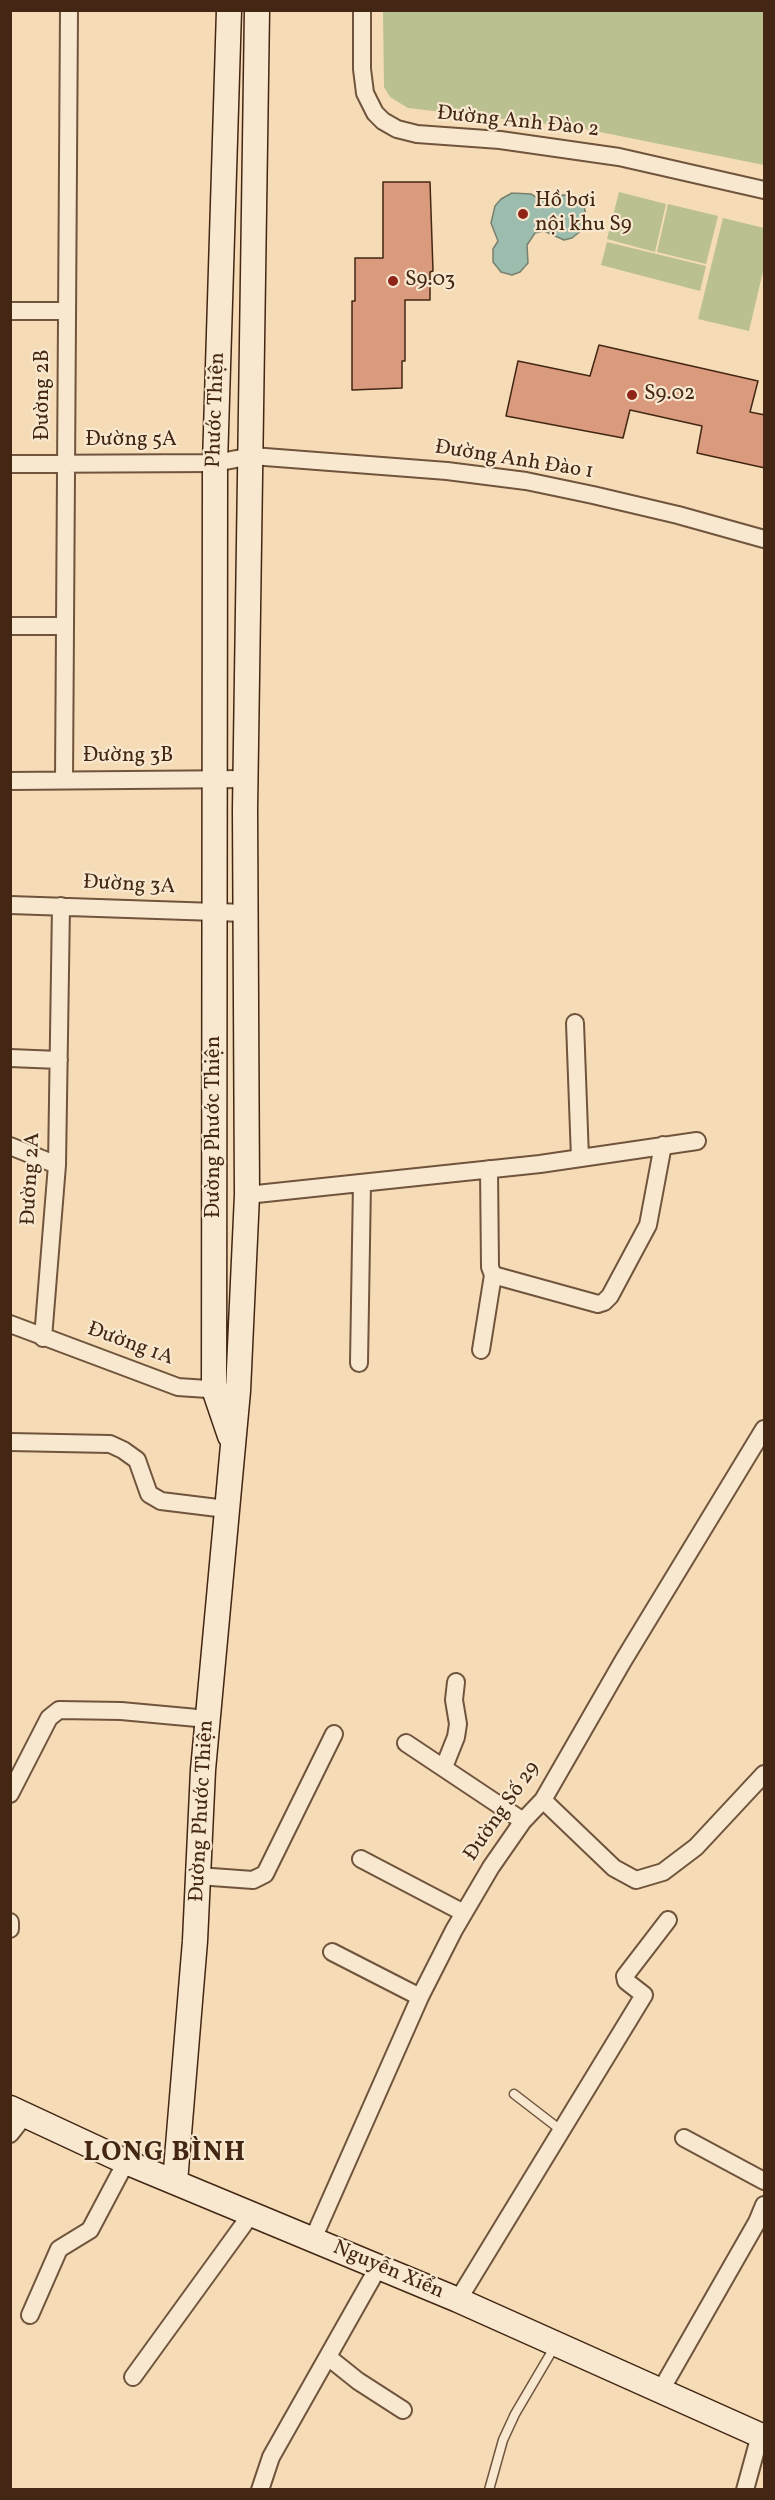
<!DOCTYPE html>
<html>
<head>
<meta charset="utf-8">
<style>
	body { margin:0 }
	#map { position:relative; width:775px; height:2500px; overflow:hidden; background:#f5dcb6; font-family:Vollkorn,serif }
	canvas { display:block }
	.frame { position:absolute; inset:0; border:12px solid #432613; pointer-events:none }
</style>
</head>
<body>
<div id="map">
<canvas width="775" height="2500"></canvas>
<div class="frame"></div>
</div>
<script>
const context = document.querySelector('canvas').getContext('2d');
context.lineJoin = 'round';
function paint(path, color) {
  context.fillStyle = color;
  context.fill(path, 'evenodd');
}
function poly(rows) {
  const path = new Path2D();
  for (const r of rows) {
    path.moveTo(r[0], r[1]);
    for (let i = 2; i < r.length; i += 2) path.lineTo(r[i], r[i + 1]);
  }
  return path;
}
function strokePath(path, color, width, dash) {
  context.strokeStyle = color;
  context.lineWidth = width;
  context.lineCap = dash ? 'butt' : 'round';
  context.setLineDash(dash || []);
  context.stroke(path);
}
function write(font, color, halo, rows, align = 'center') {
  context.font = font + ' Vollkorn,serif';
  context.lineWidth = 4.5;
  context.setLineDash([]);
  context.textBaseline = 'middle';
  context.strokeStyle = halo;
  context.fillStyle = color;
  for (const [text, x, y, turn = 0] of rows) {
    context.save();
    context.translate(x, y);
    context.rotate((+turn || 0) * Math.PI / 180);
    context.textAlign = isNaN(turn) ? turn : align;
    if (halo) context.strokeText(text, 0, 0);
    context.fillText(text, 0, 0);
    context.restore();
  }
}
paint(poly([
	[383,11,764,11,764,165,580,128,408,108,390,97,384,87],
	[619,192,666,204,655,252,607,239],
	[668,204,718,216,706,264,657,252],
	[723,218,764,228,764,267,749,331,698,319],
	[607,242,706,266,700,291,601,265]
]), '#bac08f');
const water = poly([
	[512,193,531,194,542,201,563,195,575,196,584,206,586,216,582,230,572,238,564,240,544,231,535,233,527,245,528,263,520,272,512,275,501,272,493,262,493,249,498,241,491,223,495,206,501,199,512,193]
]);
paint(water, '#9cbcae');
strokePath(water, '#788070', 1.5);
const building = poly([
	[383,182,430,182,433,271,430,272,430,300,405,300,405,361,402,361,402,388,352,390,352,301,355,301,355,258,383,258,383,182],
	[599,345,758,381,750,412,765,415,765,468,697,453,702,426,630,410,623,438,506,416,518,361,590,376,599,345]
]);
paint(building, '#d99a7d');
strokePath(building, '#432613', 1.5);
const lane = poly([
	[514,2094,562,2131],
	[489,2490,503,2440,515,2414,555,2346]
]);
const street = poly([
	[362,10,362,69,365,93,375,113,383,121,397,129,417,134,500,140,619,157,764,190],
	[10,311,67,311],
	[10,464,215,463,252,456,447,471,526,481,593,495,678,515,764,539],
	[10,626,65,626],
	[64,780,69,10],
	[10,781,246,779],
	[10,905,245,913],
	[575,1023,580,1158],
	[10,1058,59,1060],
	[10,1146,57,1165],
	[489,1169,490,1267,493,1275,598,1304,604,1302,610,1296,648,1225,663,1145],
	[247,1195,540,1164,697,1141],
	[10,1324,178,1387,222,1390],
	[43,1338,57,1165,61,906],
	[481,1350,493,1275],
	[359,1363,362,1183],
	[10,1442,110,1444,123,1450,137,1460,149,1494,161,1501,226,1509],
	[406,1743,523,1821],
	[444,1767,456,1737,458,1724,454,1700,456,1682],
	[10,1794,49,1718,59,1710,121,1711,208,1719],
	[543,1800,614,1868,636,1880,663,1872,696,1847,764,1774],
	[361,1859,464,1913],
	[198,1876,253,1880,265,1874,334,1734],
	[10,1922,10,1929],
	[332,1952,420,1997],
	[10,2134,25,2115],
	[684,2138,764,2181],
	[313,2239,420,1997,454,1930,491,1867,523,1821,543,1800,623,1661,764,1429],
	[458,2300,644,1995,626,1981,625,1976,668,1920],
	[30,2315,59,2249,90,2230,126,2162],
	[328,2357,358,2381,403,2410],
	[133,2377,252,2213],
	[661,2390,757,2222,764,2205],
	[260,2490,271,2457,379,2266],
	[745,2490,760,2435]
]);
const secondary = poly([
	[229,10,215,463,214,1389,230,1436],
	[10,2108,126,2162,458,2300,764,2437],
	[175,2182,195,1941,203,1770,238,1391,247,1195,245,809,257,10]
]);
strokePath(lane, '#70543c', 11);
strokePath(street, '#70543c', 20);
strokePath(secondary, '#432613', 27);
strokePath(lane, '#f8e8d0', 8);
strokePath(street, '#f8e8d0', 16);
strokePath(secondary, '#f8e8d0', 24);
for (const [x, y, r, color] of [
	[523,214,6,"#8f2418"],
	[393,281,6,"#8f2418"],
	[632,395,6,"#8f2418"]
]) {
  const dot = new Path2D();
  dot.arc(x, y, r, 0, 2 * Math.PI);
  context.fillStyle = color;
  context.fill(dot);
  strokePath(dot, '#f8e8d0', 2);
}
write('21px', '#432613', '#f8e8d0', [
	["Đường Anh Đào 2",518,123,6],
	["Đường 2B",44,395,-90],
	["Phước Thiện",217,410,-88],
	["Đường 5A",131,441],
	["Đường Anh Đào 1",514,461,9],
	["Đường 3B",128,757],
	["Đường 3A",129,886,3],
	["Đường Phước Thiện",215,1127,-90],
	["Đường 2A",32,1179,-87],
	["Đường 1A",130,1345,20],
	["Đường Phước Thiện",203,1811,-87],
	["Đường Số 29",503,1812,-55],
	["Nguyễn Xiển",388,2271,23]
]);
write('21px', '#432613', '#f8e8d0', [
	["Hồ bơi",535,202],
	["nội khu S9",535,226],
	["S9.03",405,281],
	["S9.02",644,395]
], 'left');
context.letterSpacing = '1.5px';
write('bold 27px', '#432613', '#f8e8d0', [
	["LONG BÌNH",165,2155]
]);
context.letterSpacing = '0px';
</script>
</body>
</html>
